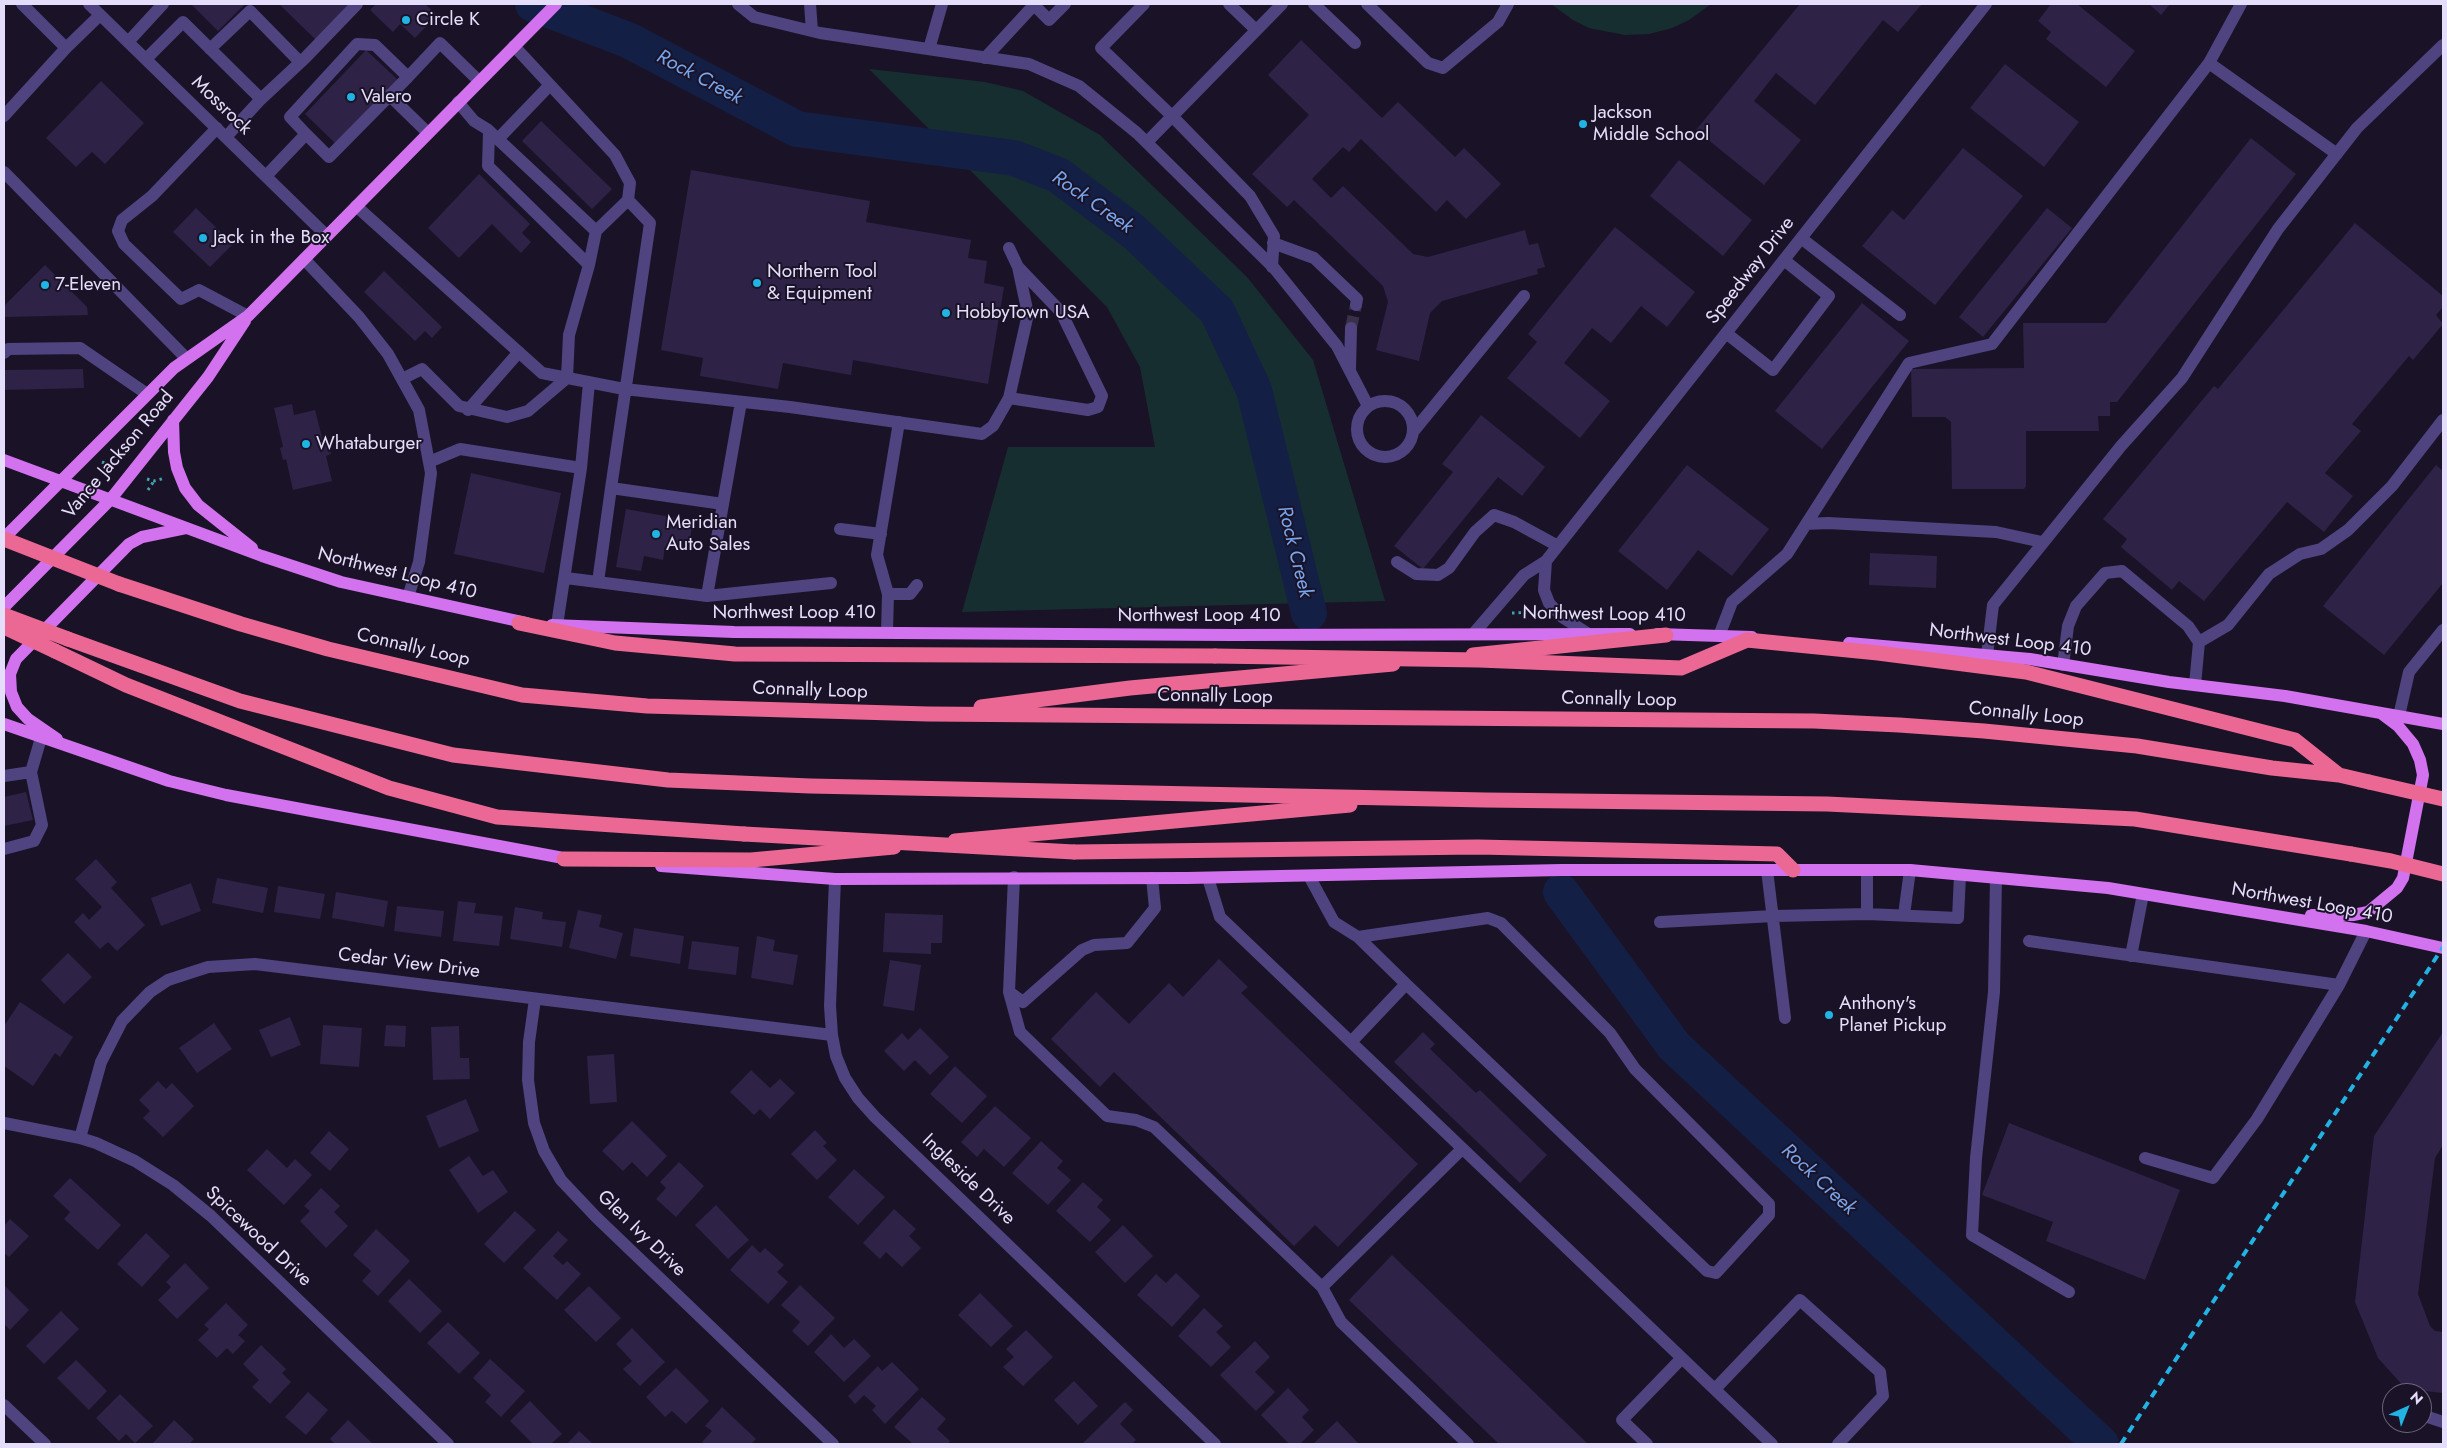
<!DOCTYPE html>
<html>
<head>
<meta charset="utf-8">
<style>
	body { margin:0 }
	#map { position:relative; width:2447px; height:1448px; overflow:hidden; background:#1a1327; font-family:Jost,sans-serif }
	canvas { display:block }
	.frame { position:absolute; inset:0; border:5px solid #e5defb; pointer-events:none }
	.north { position:absolute; left:2382px; top:1383px; width:50px; height:50px; box-sizing:border-box; background:#1a1327; border:1px solid #6b647c; border-radius:50%; rotate:44deg; font-size:14px; font-weight:700; line-height:20px; text-align:center; color:#e5defb }
	.north::after { content:''; display:block; margin:auto; width:18px; height:22px; background:#21b3e3; clip-path:polygon(50% 0,100% 100%,50% 72%,0 100%) }
</style>
</head>
<body>
<div id="map">
<canvas width="2447" height="1448"></canvas>
<div class="frame"></div>
<div class="north">N</div>
</div>
<script>
const context = document.querySelector('canvas').getContext('2d');
context.lineJoin = 'round';
function paint(path, color) {
  context.fillStyle = color;
  context.fill(path, 'evenodd');
}
function poly(rows) {
  const path = new Path2D();
  for (const r of rows) {
    if (r.length === 3) {
      path.moveTo(r[0] + r[2], r[1]);
      path.arc(r[0], r[1], r[2], 0, 2 * Math.PI);
      continue;
    }
    path.moveTo(r[0], r[1]);
    for (let i = 2; i < r.length; i += 2) path.lineTo(r[i], r[i + 1]);
  }
  return path;
}
function strokePath(path, color, width, dash) {
  context.strokeStyle = color;
  context.lineWidth = width;
  context.lineCap = dash ? 'butt' : 'round';
  context.setLineDash(dash || []);
  context.stroke(path);
}
function write(font, color, halo, rows, align = 'center') {
  context.font = font + ' Jost,sans-serif';
  context.lineWidth = 4;
  context.setLineDash([]);
  context.textBaseline = 'middle';
  context.strokeStyle = halo;
  context.fillStyle = color;
  for (const [text, x, y, turn = 0] of rows) {
    context.save();
    context.translate(x, y);
    context.rotate((+turn || 0) * Math.PI / 180);
    context.textAlign = isNaN(turn) ? turn : align;
    if (halo) context.strokeText(text, 0, 0);
    context.fillText(text, 0, 0);
    context.restore();
  }
}
paint(poly([
	[1551,4,1711,4,1689,20,1672,28,1649,34,1625,35,1589,28,1573,20],
	[869,69,985,82,1023,91,1100,135,1247,277,1313,360,1385,601,962,612,1008,447,1155,447,1140,367,1107,307]
]), '#172e31');
strokePath(poly([
	[533,4,628,40,797,129,1014,158,1058,175,1134,232,1217,311,1254,390,1309,613],
	[1561,892,1674,1046,2101,1444]
]), '#141f45', 36);
paint(poly([
	[191,4,245,4,218,31],
	[279,4,352,4,316,40],
	[376,4,425,4,437,15,415,38,400,24,393,32,370,10],
	[1800,4,1922,4,1898,32,1883,20,1815,105,1776,73,1754,101,1801,140,1764,185,1696,130],
	[2051,4,2077,4,2135,51,2106,87,2046,39,2051,32,2038,21],
	[2149,4,2170,4,2161,15],
	[1301,40,1382,118,1398,102,1455,157,1464,148,1501,184,1466,219,1447,200,1436,212,1361,139,1349,152,1343,147,1312,179,1331,198,1343,186,1413,254,1428,257,1525,230,1529,245,1538,243,1545,267,1537,269,1538,274,1442,301,1430,313,1419,361,1376,350,1388,302,1383,286,1294,200,1287,207,1252,174,1309,115,1268,75],
	[366,50,398,80,336,144,305,114],
	[2005,64,2079,122,2044,167,1970,108],
	[101,81,144,123,105,164,92,152,76,167,46,138],
	[541,121,612,189,592,209,522,141],
	[2251,138,2296,174,2117,402,2110,402,2110,416,2098,416,2099,431,2026,431,2026,486,2024,489,1952,489,1951,422,1945,417,1912,417,1911,369,2024,368,2023,323,2106,323],
	[1963,148,2023,196,1935,305,1862,246,1892,210,1904,220],
	[1679,160,1752,220,1723,256,1650,196],
	[691,170,870,201,866,222,971,240,968,258,987,261,984,283,1004,287,988,384,853,360,851,375,783,363,778,389,700,376,703,358,661,350],
	[479,174,530,224,522,233,531,242,521,253,492,224,459,258,428,228],
	[196,208,233,244,210,267,173,232],
	[2047,208,2072,228,1983,337,1959,317],
	[2355,223,2443,296,2443,307,2436,315,2443,324,2413,360,2409,356,2352,424,2361,431,2325,473,2353,496,2324,532,2287,502,2204,601,2179,581,2172,590,2121,547,2127,539,2103,519,2214,386,2218,389],
	[1615,227,1695,292,1667,327,1641,306,1611,343,1592,328,1564,363,1610,401,1580,438,1507,378,1537,342,1528,334],
	[45,265,87,307,88,315,5,317,4,306],
	[384,271,442,327,432,338,425,331,415,341,364,292],
	[1862,303,1909,341,1822,449,1775,411],
	[83,369,84,388,4,390,4,370],
	[292,404,294,415,315,410,323,441,328,440,331,454,326,456,332,481,293,490,286,459,283,460,280,448,283,447,274,408],
	[1481,415,1545,467,1522,496,1498,477,1423,569,1394,546,1453,472,1442,464],
	[1687,465,1769,529,1732,576,1698,550,1667,590,1618,551],
	[2436,465,2443,471,2443,583,2384,655,2323,606],
	[471,473,561,493,544,573,454,554],
	[626,509,693,521,688,551,665,547,663,560,644,556,641,571,616,567],
	[1870,553,1937,556,1936,588,1869,585],
	[26,792,33,820,4,826,4,797],
	[96,859,117,882,111,888,145,925,117,951,108,942,100,949,74,922,83,913,89,920,102,907,75,879],
	[217,878,268,888,263,913,212,903],
	[191,883,201,911,161,926,151,898],
	[278,886,325,894,320,919,274,912],
	[336,892,388,901,384,927,332,918],
	[458,901,476,903,474,913,503,916,499,946,453,941],
	[397,906,444,911,441,937,394,931],
	[515,907,543,912,542,919,566,922,562,947,510,939],
	[578,910,602,915,599,927,623,933,616,959,569,948],
	[885,913,943,915,942,943,931,943,931,954,883,952],
	[634,928,684,936,680,964,630,956],
	[757,936,775,940,773,951,798,955,793,985,751,978],
	[692,941,739,947,736,975,688,969],
	[68,953,92,977,64,1004,41,980],
	[1219,959,1248,987,1241,993,1418,1164,1338,1247,1315,1225,1294,1246,1114,1072,1100,1087,1051,1039,1096,992,1129,1024,1169,983,1183,997],
	[890,960,921,965,914,1011,883,1006],
	[20,1002,73,1037,60,1057,55,1053,33,1086,4,1066,4,1026],
	[290,1017,301,1045,271,1057,259,1030],
	[214,1023,232,1049,197,1073,179,1048],
	[323,1025,362,1028,359,1067,320,1064],
	[386,1025,406,1026,405,1047,384,1046],
	[459,1026,460,1058,469,1058,470,1079,433,1080,431,1027],
	[920,1028,949,1057,930,1075,915,1060,904,1071,884,1051,902,1033,908,1040],
	[1423,1032,1435,1044,1430,1049,1476,1093,1480,1090,1547,1155,1520,1183,1394,1062],
	[2443,1032,2443,1145,2435,1158,2418,1294,2430,1326,2435,1331,2443,1332,2443,1393,2406,1389,2378,1358,2355,1302,2374,1136],
	[614,1054,617,1102,590,1104,587,1056],
	[955,1066,987,1096,962,1123,930,1094],
	[751,1070,770,1088,780,1079,795,1093,770,1119,760,1109,754,1115,730,1092],
	[158,1081,166,1089,172,1083,194,1106,163,1137,143,1118,150,1111,139,1100],
	[466,1099,479,1131,439,1148,426,1116],
	[995,1106,1031,1138,1004,1167,984,1149,977,1157,961,1142],
	[632,1121,667,1156,647,1177,632,1162,623,1171,602,1151],
	[2009,1123,2180,1190,2145,1280,2046,1241,2053,1222,1982,1195],
	[815,1130,827,1143,823,1146,837,1160,817,1180,791,1154],
	[329,1131,349,1149,330,1171,310,1153],
	[1041,1141,1063,1161,1057,1168,1071,1180,1048,1205,1012,1173],
	[267,1149,287,1168,295,1159,312,1175,284,1205,247,1170],
	[469,1156,483,1176,493,1170,508,1192,478,1213,449,1170],
	[679,1162,704,1186,676,1217,656,1199,666,1188,660,1182],
	[854,1169,885,1197,858,1225,828,1197],
	[70,1178,121,1225,98,1250,64,1219,70,1212,53,1196],
	[1083,1182,1103,1200,1097,1207,1111,1220,1090,1242,1056,1211],
	[321,1188,340,1206,334,1212,348,1226,326,1248,300,1221,310,1211,304,1206],
	[716,1205,749,1240,728,1259,695,1225],
	[894,1209,916,1229,909,1236,921,1248,902,1267,886,1252,880,1259,863,1243],
	[515,1211,536,1230,504,1263,484,1244],
	[10,1219,29,1236,9,1257,4,1253,4,1226],
	[1123,1225,1153,1256,1125,1283,1095,1252],
	[376,1229,410,1261,378,1296,362,1281,371,1271,353,1255],
	[558,1231,568,1240,553,1256,563,1265,567,1261,581,1274,557,1300,523,1268],
	[146,1233,170,1256,142,1287,117,1264],
	[752,1245,760,1253,765,1248,784,1265,777,1272,788,1282,768,1304,730,1270],
	[1392,1255,1588,1444,1499,1444,1349,1300],
	[185,1263,209,1288,177,1319,158,1300,171,1287,166,1282],
	[1176,1273,1200,1296,1172,1327,1137,1295,1156,1274,1166,1283],
	[409,1279,442,1311,420,1333,388,1301],
	[4,1285,29,1310,10,1330,4,1324],
	[800,1285,835,1318,808,1346,792,1331,800,1322,781,1305],
	[589,1286,621,1318,596,1342,564,1310],
	[980,1293,1013,1326,991,1347,958,1315],
	[226,1303,248,1325,238,1335,245,1341,233,1354,227,1348,217,1358,198,1340,209,1329,204,1325],
	[1204,1308,1223,1326,1216,1332,1231,1347,1211,1367,1178,1336],
	[61,1311,79,1329,44,1364,26,1346],
	[448,1322,480,1353,459,1374,427,1343],
	[632,1328,665,1362,640,1386,623,1369,632,1361,616,1344],
	[1026,1330,1053,1357,1023,1386,1003,1367,1014,1357,1006,1349],
	[831,1334,844,1348,854,1339,871,1356,844,1382,814,1352],
	[1255,1341,1270,1357,1255,1372,1275,1392,1256,1411,1220,1375],
	[261,1345,286,1369,282,1373,291,1382,270,1404,252,1387,259,1380,243,1364],
	[490,1359,525,1391,501,1417,485,1402,491,1395,473,1378],
	[76,1360,107,1391,89,1410,57,1378],
	[892,1362,919,1389,885,1424,872,1410,876,1406,864,1395,855,1404,848,1396,878,1366,882,1371],
	[676,1368,709,1401,686,1424,672,1411,665,1417,646,1397],
	[1074,1381,1098,1406,1078,1425,1054,1400],
	[1288,1388,1309,1410,1302,1417,1314,1430,1300,1444,1289,1444,1261,1415],
	[308,1392,328,1410,306,1435,285,1417],
	[120,1394,153,1426,135,1443,126,1434,119,1441,96,1418],
	[922,1397,946,1419,937,1429,950,1441,948,1444,913,1444,894,1427],
	[530,1401,562,1434,551,1444,533,1444,510,1421],
	[1125,1402,1133,1410,1120,1424,1136,1440,1132,1444,1082,1444],
	[722,1407,756,1439,751,1444,705,1444,702,1442,712,1431,705,1426],
	[174,1420,194,1439,189,1444,152,1444],
	[348,1420,373,1444,335,1444,330,1439],
	[1337,1421,1359,1444,1313,1444],
	[579,1431,593,1444,567,1444]
]), '#2e2246');
strokePath(poly([
	[1351,328,1356,305]
]), '#383147', 12, [12, 6]);
strokePath(poly([
	[102,462,110,465],
	[147,479,154,481,165,478],
	[148,490,154,481],
	[1512,613,1536,612]
]), '#40a4ad', 3, [2.5, 4]);
strokePath(poly([
	[89,4,327,236],
	[738,4,754,17,820,33,1029,64,1079,86,1137,133,1274,268,1337,346,1368,406],
	[810,4,812,31],
	[1144,4,1101,48,1172,116,1250,196,1274,236,1272,267],
	[1229,4,1256,30],
	[1314,4,1355,43],
	[1367,4,1428,63,1443,68,1498,22,1508,4],
	[128,42,163,4],
	[66,48,100,15],
	[210,49,250,11,300,62],
	[929,49,942,4],
	[985,58,1034,5,1049,20,1065,4],
	[146,59,183,22,261,99,226,137],
	[2209,63,2241,4],
	[408,77,440,43,479,81],
	[389,95,428,133],
	[261,99,305,58,357,4],
	[458,102,474,121,487,129,596,231,628,200,630,183,615,155,514,46],
	[4,116,66,48,22,4],
	[217,128,152,196,122,220,118,231,124,244,181,299,199,290,248,316],
	[498,139,549,86],
	[1147,142,1282,4],
	[4,172,186,358],
	[266,176,306,134,290,117,357,44,375,45,408,77,329,157,306,134],
	[628,200,650,223,611,488,723,504,741,402],
	[356,206,542,373,624,389,790,407,982,434,993,426,1009,398,1028,314,1018,267,1009,248],
	[1801,238,1900,315],
	[1273,243,1314,258,1357,299,1356,305],
	[304,259,359,317,388,354,419,410,431,473,419,562,408,597],
	[589,265,596,231],
	[1726,333,1773,370,1829,296,1784,260],
	[4,353,8,349,80,348,147,394],
	[1350,369,1351,328],
	[402,379,422,369,459,406,507,417,528,411,567,378,569,335,589,265,488,166,489,132],
	[1009,398,1088,410,1098,407,1102,396,1061,312,1018,267],
	[1385,429,28],
	[468,410,519,352],
	[1413,432,1524,296],
	[429,462,460,449,581,468,557,625],
	[581,468,589,383],
	[1806,524,1828,523,1996,532,2042,542],
	[840,529,881,534],
	[1546,561,1544,590,1549,603,1562,617,1587,633],
	[1397,562,1416,574,1438,575,1449,568,1475,532,1494,515,1514,522,1558,546],
	[566,578,707,596,831,583],
	[598,582,611,488],
	[888,594,910,594,917,585],
	[707,596,723,504],
	[887,632,888,594,877,555,899,422],
	[1474,633,1524,575,1546,561,1986,4],
	[1719,636,1732,602,1787,554,1909,363,1992,344,2209,63,2337,154],
	[2199,642,2228,625,2269,574,2300,554,2321,549,2348,530,2392,486,2443,420],
	[1987,655,1993,605,2121,446,2182,378,2278,229,2357,128,2443,45],
	[2063,665,2068,626,2076,606,2105,573,2122,571,2188,626,2199,642,2195,685],
	[2399,716,2409,672,2443,630],
	[4,776,31,772],
	[4,849,34,841,42,825,31,772,41,738],
	[1767,870,1785,1018],
	[1867,870,1867,914],
	[1309,876,1334,922,1358,937,1488,918,1501,923,1610,1033,1635,1069,1769,1204,1769,1215,1716,1273,1707,1271,1406,984,1351,1042],
	[1014,877,1009,992,1023,1002,1082,950,1094,945,1127,943,1155,908,1152,878],
	[1208,878,1220,917,1772,1444],
	[1996,878,1994,992,1976,1158,1972,1235,2069,1292],
	[835,879,830,1006,832,1035,836,1056,845,1078,858,1098,875,1117,1215,1444],
	[1904,915,1910,870],
	[1660,922,1774,916,1867,914,1958,918,1960,875],
	[1358,937,1406,984],
	[2029,941,2339,985],
	[2131,956,2143,894],
	[1009,992,1020,1032,1107,1116,1136,1120,1154,1127,1322,1287,1462,1149],
	[535,999,529,1042,528,1080,534,1123,544,1151,561,1180,596,1217,833,1444],
	[4,1123,80,1138,96,1143,135,1161,173,1185,211,1216,448,1444],
	[80,1138,101,1062,122,1021,150,992,168,980,208,967,255,964,832,1035],
	[2145,1158,2213,1178,2257,1119,2339,985,2366,931],
	[1322,1287,1341,1322,1468,1444],
	[1715,1389,1800,1300,1880,1372,1883,1396,1838,1444],
	[4,1405,45,1444],
	[2422,1415,2443,1422],
	[1647,1444,1622,1420,1682,1358]
]), '#4f4480', 12);
strokePath(poly([
	[173,420,174,452,177,468,185,488,198,505,252,548],
	[4,460,262,556,341,582,527,623],
	[4,538,174,368,248,316,556,4],
	[4,607,110,500,208,377,245,321],
	[552,625,734,632,1232,635,1630,634],
	[1657,634,1752,637],
	[1849,643,2030,659,2169,682,2285,696,2443,724],
	[4,724,169,781,226,795,574,860],
	[57,739,28,719,17,707,11,692,10,674,16,659,129,544,142,537,186,528],
	[661,866,835,879,1187,878,1561,870,1910,870,2108,888,2366,931,2443,948],
	[2311,915,2353,915,2368,912,2397,888,2403,878,2423,775,2420,760,2413,744,2398,726,2382,714]
]), '#d272ee', 12);
strokePath(poly([
	[119,584,241,624,328,649,522,695,647,706,928,714,1814,721,1899,725,1984,731,2137,746,2272,768,2339,775,2369,782],
	[519,623,615,643,735,654,1215,656],
	[68,639,240,701,453,755,668,780,810,786,1485,800,1827,804,2135,819,2351,854],
	[1747,640,1878,653,2026,672,2295,740,2339,775],
	[55,651,126,685,389,788,497,817,744,834],
	[1473,655,1666,635],
	[981,707,1130,688,1393,664],
	[955,841,1350,805],
	[1074,852,1478,847,1657,851,1777,854,1793,870],
	[564,859,751,860,894,847]
]), '#ec6894', 15);
strokePath(poly([
	[2121,1444,2443,947]
]), '#21b3e3', 4, [8, 6]);
strokePath(poly([
	[4,539,119,584],
	[4,615,68,639],
	[4,627,55,651],
	[1215,656,1479,660,1681,668,1747,640],
	[2369,782,2443,799],
	[744,834,1074,852],
	[2351,854,2391,861,2443,874]
]), '#ec6894', 15);
for (const [x, y, r, color] of [
	[406,20,5,"#21b3e3"],
	[351,97,5,"#21b3e3"],
	[1583,124,5,"#21b3e3"],
	[203,238,5,"#21b3e3"],
	[757,283,5,"#21b3e3"],
	[45,285,5,"#21b3e3"],
	[946,313,5,"#21b3e3"],
	[306,444,5,"#21b3e3"],
	[656,534,5,"#21b3e3"],
	[1829,1015,5,"#21b3e3"]
]) {
  const dot = new Path2D();
  dot.arc(x, y, r, 0, 2 * Math.PI);
  context.fillStyle = color;
  context.fill(dot);
  strokePath(dot, '#1a1327', 2);
}
write('19px', '#e5defb', '#1a1327', [
	["Circle K",416,20],
	["Valero",361,97],
	["Jackson",1593,113],
	["Middle School",1593,135],
	["Jack in the Box",213,238],
	["Northern Tool",767,272],
	["& Equipment",767,294],
	["7-Eleven",55,285],
	["HobbyTown USA",956,313],
	["Whataburger",316,444],
	["Meridian",666,523],
	["Auto Sales",666,545],
	["Anthony's",1839,1004],
	["Planet Pickup",1839,1026]
], 'left');
write('19px', '#e5defb', '#1a1327', [
	["Mossrock",221,106,44],
	["Speedway Drive",1751,271,-52],
	["Vance Jackson Road",119,455,-50],
	["Northwest Loop 410",397,574,14],
	["Northwest Loop 410",794,613],
	["Northwest Loop 410",1604,615,1],
	["Northwest Loop 410",1199,616],
	["Northwest Loop 410",2010,641,7],
	["Connally Loop",413,648,13],
	["Connally Loop",810,691,2],
	["Connally Loop",1215,697,1],
	["Connally Loop",1619,700,1],
	["Connally Loop",2026,715,6],
	["Northwest Loop 410",2312,904,10],
	["Cedar View Drive",409,964,7],
	["Ingleside Drive",968,1180,44],
	["Glen Ivy Drive",641,1234,44],
	["Spicewood Drive",258,1237,43]
]);
write('italic 20px', '#78a6ee', '#1a1327', [
	["Rock Creek",699,78,28],
	["Rock Creek",1092,203,35],
	["Rock Creek",1294,552,76],
	["Rock Creek",1818,1180,43]
]);
</script>
</body>
</html>
